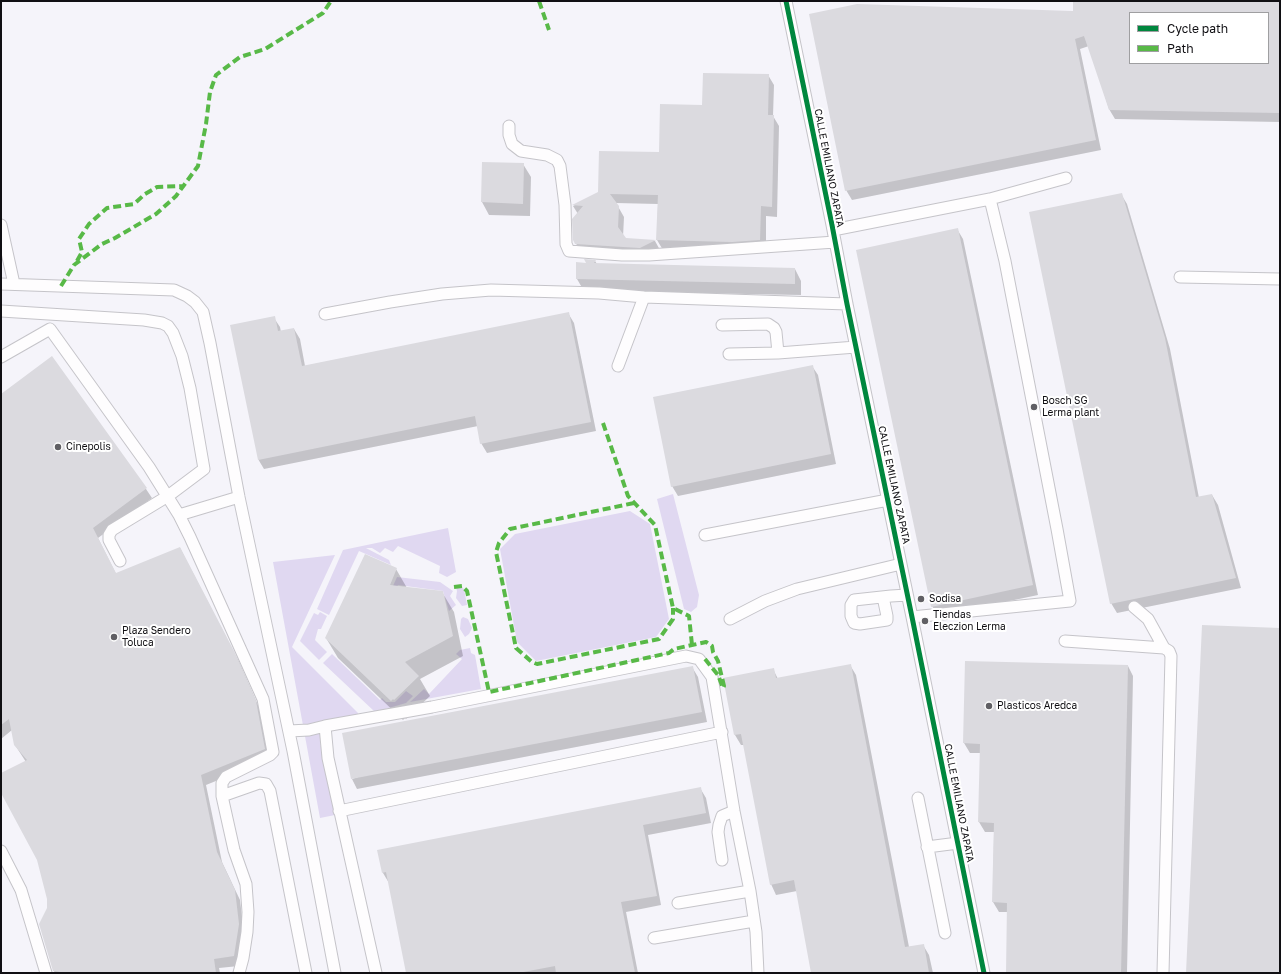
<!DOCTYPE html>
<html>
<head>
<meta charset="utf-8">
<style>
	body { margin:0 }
	#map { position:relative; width:1281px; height:974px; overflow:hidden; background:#f5f4fa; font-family:"Golos Text",sans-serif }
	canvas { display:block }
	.frame { position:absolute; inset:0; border:2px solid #100f13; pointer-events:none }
	.legend { position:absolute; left:1129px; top:12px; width:140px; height:52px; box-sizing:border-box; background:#fff; border:1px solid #9f9fa1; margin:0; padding:5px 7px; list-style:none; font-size:12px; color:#100f13 }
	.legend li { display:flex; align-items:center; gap:8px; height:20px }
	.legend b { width:20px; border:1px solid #9f9fa1 }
</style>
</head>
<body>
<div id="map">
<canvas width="1281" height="974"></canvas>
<div class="frame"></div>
<ul class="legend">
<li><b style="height:5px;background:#00873e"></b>Cycle path</li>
<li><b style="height:5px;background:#58b947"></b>Path</li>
</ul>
</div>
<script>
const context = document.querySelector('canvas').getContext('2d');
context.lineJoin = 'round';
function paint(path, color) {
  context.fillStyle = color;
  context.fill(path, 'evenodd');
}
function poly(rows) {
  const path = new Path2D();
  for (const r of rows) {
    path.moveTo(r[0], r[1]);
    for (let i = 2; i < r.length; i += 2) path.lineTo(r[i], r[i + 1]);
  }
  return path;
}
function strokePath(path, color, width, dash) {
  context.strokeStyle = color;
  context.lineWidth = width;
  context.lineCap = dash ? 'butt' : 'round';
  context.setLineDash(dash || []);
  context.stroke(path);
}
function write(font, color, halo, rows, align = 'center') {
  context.font = font + ' "Golos Text",sans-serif';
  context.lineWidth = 4;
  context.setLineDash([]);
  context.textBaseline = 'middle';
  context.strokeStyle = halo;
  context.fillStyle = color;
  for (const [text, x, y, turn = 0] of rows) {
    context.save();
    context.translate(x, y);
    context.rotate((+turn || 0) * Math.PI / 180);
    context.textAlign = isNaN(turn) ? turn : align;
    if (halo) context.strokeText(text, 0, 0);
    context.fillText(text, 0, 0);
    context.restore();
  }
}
paint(poly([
	[673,494,699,595,697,607,691,612,684,609,657,499],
	[630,511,650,524,669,619,656,637,536,661,517,642,500,549,515,534],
	[448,528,456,572,447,577,439,573,440,566,398,546,393,552,385,548,380,553,372,548,366,548,389,560,391,565,359,551,329,615,317,609,343,550],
	[335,555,292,647,358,713,357,718,323,734,320,742,335,815,320,818,273,562],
	[397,577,440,582,453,591,450,596,456,605,449,611,443,591,398,585,381,625,375,626],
	[456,587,461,587,464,589,467,605,462,606,456,598,457,591],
	[320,612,327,616,321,629,318,629,315,640,327,652,319,660,300,641,314,613,318,615],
	[463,617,468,619,472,628,469,634,465,637,460,629,461,619],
	[470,648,471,653,475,655,481,689,410,702,424,689,429,694,462,659,456,654,460,650],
	[332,654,380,700,382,698,386,702,395,702,406,691,413,696,406,703,375,712,323,663]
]), '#e0d8f1');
paint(poly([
	[1074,1,1280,1,1280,122,1115,119,1109,109,1089,46,1080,49,1101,150,852,200,846,190,1074,12],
	[1130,13,1268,13,1268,63,1130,63],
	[768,75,774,85,773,116,779,126,777,217,766,216,766,250,663,250,657,240,658,204,616,203,624,217,623,237,625,239,655,241,660,250,582,254,574,240,578,214,573,206,599,193,660,153,703,106],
	[483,163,523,164,531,177,530,216,489,215,482,202],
	[1121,194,1127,204,1170,349,1199,498,1212,495,1218,505,1241,588,1117,613,1111,603],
	[957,229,963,239,1038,595,938,616,932,606],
	[595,261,597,264,795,269,801,281,801,295,584,291,577,279,588,264],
	[568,313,574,323,596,431,487,453,481,443,478,426,264,469,258,459,274,318,280,327,281,332,294,329,300,339,305,366],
	[52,358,146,489,152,498,98,538,116,574,180,548,239,662,261,712,270,759,206,785,222,862,240,900,244,934,239,966,219,968,220,973,55,973,54,971,48,899,38,860,1,791,1,774,26,762,15,745,12,730,1,739,1,395],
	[812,366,818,375,836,464,678,496,672,486],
	[396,569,407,588,442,592,454,612,463,656,420,679,430,696,406,719,405,718,403,720,338,658,326,638],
	[966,662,1128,666,1133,676,1127,973,1007,973,1008,912,999,912,993,902,994,832,985,832,979,822,981,753,970,753,964,743],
	[850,665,856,675,909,947,923,945,929,955,933,973,812,973,797,891,776,895,771,884,744,745,741,745,735,735,724,679,773,669,778,679],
	[692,667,698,677,707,722,357,789,352,779],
	[700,788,706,798,711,823,648,835,661,905,626,912,638,973,407,973,389,883,383,873,379,851]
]), '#0003');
paint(poly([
	[1073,1,1280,1,1280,113,1109,110,1084,36,1075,39,1096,140,845,191,809,14,857,4,1073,11],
	[1130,13,1268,13,1268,63,1130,63],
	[703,73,769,74,768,115,774,115,772,207,761,206,760,240,732,242,656,240,658,195,610,194,619,206,618,227,626,238,656,240,640,248,575,244,573,240,572,219,583,206,572,205,598,192,599,151,659,152,660,104,702,105],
	[482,162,524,163,523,204,481,202],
	[1122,193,1165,338,1196,497,1212,494,1236,578,1110,604,1029,212],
	[958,228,1033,585,931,607,856,250],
	[584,259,596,260,594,263,795,268,795,284,576,279,576,262,586,263],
	[569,312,591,422,480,444,475,416,258,460,230,325,275,316,278,331,294,328,302,366],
	[52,356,147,488,93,528,116,573,180,547,234,651,256,701,265,749,201,775,217,852,235,890,239,924,234,956,214,959,216,973,68,973,53,971,39,924,47,908,47,899,37,860,1,793,1,773,27,760,14,745,9,719,1,725,1,394],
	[813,365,831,454,671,487,653,397],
	[365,554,397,568,390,585,443,591,453,636,405,662,419,676,394,700,393,699,391,701,325,638],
	[1202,625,1280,628,1280,973,1186,973],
	[965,661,1128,665,1121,973,1006,973,1007,903,992,902,994,823,978,822,980,744,963,743],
	[851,664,905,947,924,944,929,973,811,973,794,880,770,885,741,734,734,735,723,678,774,668,776,678],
	[693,666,702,712,351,779,342,733],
	[701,787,706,813,643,825,657,896,621,902,635,973,556,973,555,966,518,973,406,973,386,872,382,873,377,850]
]), '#dbdadf');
const minor = poly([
	[786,1,832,225,847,304,912,617,984,973],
	[509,126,509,135,512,144,521,151,547,155,557,160,560,166,565,205,566,244,569,251,622,255,649,255,835,242],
	[1,225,14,284],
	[833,230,990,199,1066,178],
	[1180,277,1280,279],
	[1,284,174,290,187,296,195,302,203,312,210,343,239,497,293,751,335,973],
	[1,311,144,320,162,323,168,326,173,333,182,356,190,388,204,469,168,496,112,530,109,535,109,540,120,561],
	[325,314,390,302,442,294,491,290,599,293,644,297,847,304],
	[722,325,768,324,774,328,776,332,778,353,729,354],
	[778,353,856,347],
	[1,357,50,329,149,467,179,515,190,537,263,699,273,752,270,755,226,777,222,783,222,796,234,850,246,884,248,912,247,932,243,958,239,973],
	[618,366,644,297],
	[179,515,239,497],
	[705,535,888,500],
	[883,597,887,616,887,620,860,624,854,623,851,616,851,605,854,600,891,596,907,595],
	[1134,607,1148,619,1164,648],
	[912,617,1070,601,1057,529,1005,261,990,199],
	[730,619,765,601,797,589,901,564],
	[1065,641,1164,648,1169,651,1171,656,1163,973],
	[289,731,309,730,325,726],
	[222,796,259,783,266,784,270,791,306,973],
	[918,798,945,933],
	[339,811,722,732],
	[927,847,958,843],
	[1,851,21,890,46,973],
	[722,860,718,832,719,825,722,816,734,811],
	[678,903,750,891],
	[654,938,754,921],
	[376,973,328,758,325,726,432,707,686,656,699,659,712,677,734,811,750,891,756,932,758,973]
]);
strokePath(minor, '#c5c4c9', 13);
strokePath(minor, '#fefdfe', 11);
strokePath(poly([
	[539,1,549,30],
	[77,261,82,252,79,239,89,224,107,208,134,204,145,194,157,187,183,186],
	[61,286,74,265,102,244,115,238,156,214,176,196,198,166,206,124,210,92,216,75,240,57,265,49,323,13,331,1],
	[603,423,628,496,655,525,673,608,689,616,692,645],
	[634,503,510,529,499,543,496,552,516,648,532,662,537,664,659,639,673,619,673,608],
	[454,587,462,586,467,591,489,692,669,653,674,649,706,642,712,646,713,652,718,661,724,686,723,688,718,675,705,659]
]), '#58b947', 4, [8, 4]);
strokePath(poly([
	[786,1,832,225,847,304,912,617,984,973]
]), '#00873e', 5);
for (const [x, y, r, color] of [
	[1034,407,4,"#605f64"],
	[58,447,4,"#605f64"],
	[921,599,4,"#605f64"],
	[925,621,4,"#605f64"],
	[114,637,4,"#605f64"],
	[989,706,4,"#605f64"]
]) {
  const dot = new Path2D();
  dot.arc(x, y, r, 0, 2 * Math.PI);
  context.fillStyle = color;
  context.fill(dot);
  strokePath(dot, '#fff', 1.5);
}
write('10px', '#100f13', '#fff', [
	["CALLE EMILIANO ZAPATA",829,168,79],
	["CALLE EMILIANO ZAPATA",894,485,78],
	["CALLE EMILIANO ZAPATA",959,803,79]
]);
write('10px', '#100f13', '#fff', [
	["Bosch SG",1042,401],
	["Lerma plant",1042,413],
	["Cinepolis",66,447],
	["Sodisa",929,599],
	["Tiendas",933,615],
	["Eleczion Lerma",933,627],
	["Plaza Sendero",122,631],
	["Toluca",122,643],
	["Plasticos Aredca",997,706]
], 'left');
</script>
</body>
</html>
